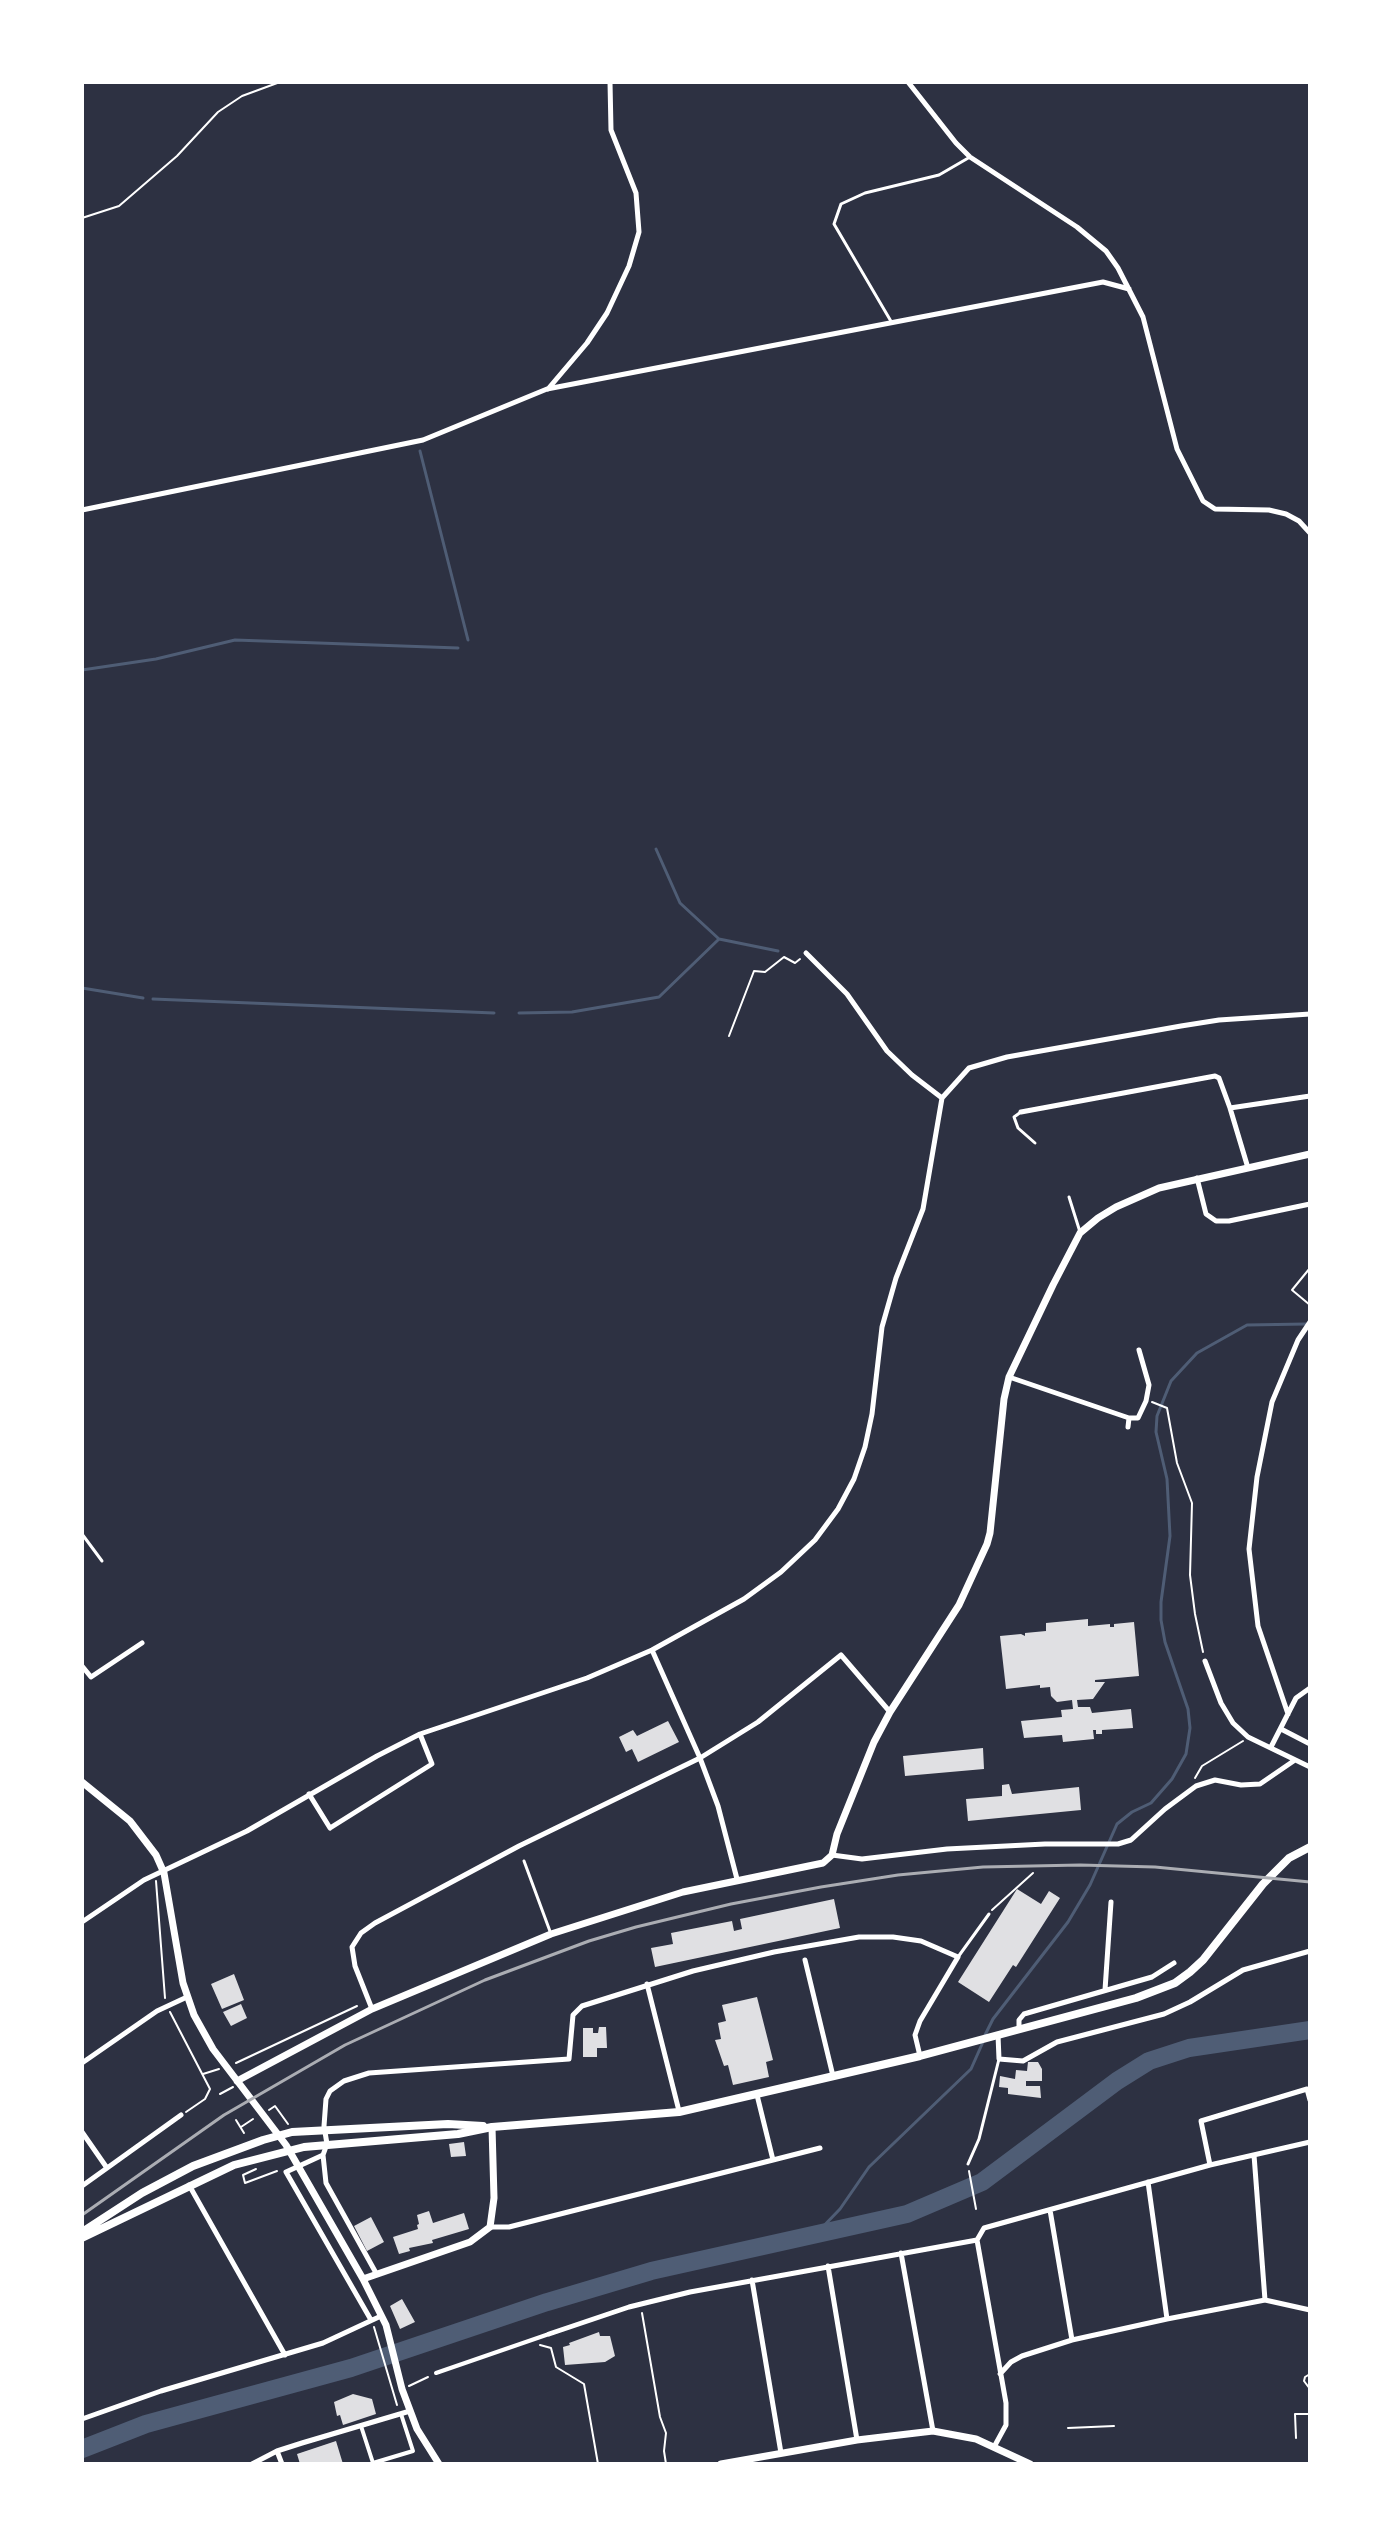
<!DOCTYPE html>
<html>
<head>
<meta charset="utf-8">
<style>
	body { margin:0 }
	#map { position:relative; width:1392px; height:2546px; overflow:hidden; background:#2d3142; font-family:"DM Sans",sans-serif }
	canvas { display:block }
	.frame { position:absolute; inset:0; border:84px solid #fff; pointer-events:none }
</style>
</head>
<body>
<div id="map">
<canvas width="1392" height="2546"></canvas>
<div class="frame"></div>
</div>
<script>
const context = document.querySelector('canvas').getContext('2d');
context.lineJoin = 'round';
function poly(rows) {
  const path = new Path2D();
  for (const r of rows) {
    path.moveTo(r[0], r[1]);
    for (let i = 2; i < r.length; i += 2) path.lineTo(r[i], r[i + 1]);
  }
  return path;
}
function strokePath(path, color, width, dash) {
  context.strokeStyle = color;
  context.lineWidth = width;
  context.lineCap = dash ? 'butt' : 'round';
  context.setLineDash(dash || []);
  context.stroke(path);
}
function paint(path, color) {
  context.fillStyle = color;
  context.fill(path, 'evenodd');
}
strokePath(poly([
	[420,451,468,640],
	[82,670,156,659,235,640,458,648],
	[656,849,680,903,719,939],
	[82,988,143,998],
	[153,999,494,1013],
	[519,1013,572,1012,659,997,719,939,778,951],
	[985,2035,993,2019,1068,1922,1090,1885,1117,1824,1132,1812,1151,1803,1172,1779,1186,1754,1190,1728,1188,1709,1165,1642,1161,1620,1161,1602,1170,1536,1167,1479,1156,1432,1157,1416,1171,1381,1197,1353,1247,1325,1306,1324],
	[814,2236,840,2209,869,2167,971,2069,983,2042]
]), '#4f5d75', 3);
strokePath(poly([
	[82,2449,146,2424,351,2368,547,2302,651,2271,907,2214,982,2182,1117,2081,1149,2061,1189,2048,1310,2030]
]), '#4f5d75', 18);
paint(poly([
	[1088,1619,1088,1626,1110,1624,1110,1627,1114,1627,1114,1624,1134,1622,1139,1676,1095,1680,1095,1682,1105,1682,1093,1699,1077,1700,1078,1707,1090,1707,1092,1713,1131,1709,1133,1728,1102,1730,1102,1734,1096,1734,1096,1730,1093,1730,1094,1739,1063,1742,1062,1735,1024,1738,1021,1721,1062,1717,1061,1710,1073,1709,1072,1700,1057,1702,1051,1696,1050,1687,1040,1688,1040,1685,1006,1689,1000,1636,1021,1634,1025,1636,1025,1633,1046,1631,1046,1623],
	[668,1721,679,1742,638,1762,632,1749,626,1752,619,1737,633,1730,637,1736],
	[983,1748,984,1769,905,1776,903,1756],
	[1009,1784,1012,1794,1079,1787,1081,1810,968,1821,966,1799,1002,1796,1002,1785],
	[1017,1889,1041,1904,1049,1891,1060,1898,1016,1967,1013,1965,989,2002,958,1982],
	[834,1899,840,1928,655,1967,651,1948,673,1944,671,1933,732,1921,734,1931,742,1929,740,1919],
	[234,1974,244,2000,222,2009,211,1984],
	[757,1997,773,2060,766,2062,769,2077,733,2085,728,2065,724,2066,715,2040,721,2039,718,2023,726,2021,722,2005],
	[241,2004,247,2018,231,2026,223,2012],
	[599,2027,606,2027,607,2048,597,2048,597,2057,583,2057,583,2028,593,2028,593,2033,598,2033],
	[1028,2062,1038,2062,1042,2069,1042,2081,1026,2081,1026,2086,1040,2086,1041,2098,1008,2094,1008,2088,999,2087,1000,2076,1015,2079,1016,2070,1027,2071],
	[464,2142,466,2156,451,2157,449,2144],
	[429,2211,433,2223,464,2213,469,2229,432,2240,433,2243,409,2248,410,2251,399,2254,393,2237,418,2229,417,2225,419,2224,417,2215],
	[371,2217,384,2242,367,2251,354,2226],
	[402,2299,415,2322,400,2329,390,2306],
	[599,2332,600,2336,610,2336,615,2356,605,2362,565,2365,563,2347,570,2345,569,2343],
	[353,2394,372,2399,376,2414,343,2425,340,2415,337,2416,334,2402],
	[336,2441,343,2464,300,2464,297,2454]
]), '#e0e0e3');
strokePath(poly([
	[82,218,119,206,177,156,218,112,242,96,280,82],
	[729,1036,754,971,765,972,784,957,795,963,800,959],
	[1310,1268,1292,1290,1310,1305],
	[1152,1402,1167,1408,1177,1463,1192,1503,1190,1575,1195,1614,1203,1652],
	[1195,1778,1202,1766,1243,1741],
	[156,1881,165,1998],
	[992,1910,1033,1873],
	[170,2012,210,2089,205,2099,186,2112],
	[236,2063,357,2006],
	[203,2074,219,2069],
	[220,2094,233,2087],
	[269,2110,275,2106,288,2124],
	[236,2120,244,2133],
	[241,2127,253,2119],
	[256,2169,243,2175,245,2183,277,2171],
	[969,2171,976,2209],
	[642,2313,660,2417,666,2433,664,2451,666,2464],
	[374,2327,397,2405],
	[540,2345,551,2348,556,2367,584,2384,598,2464],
	[1310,2374,1305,2377,1304,2381,1310,2389],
	[409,2386,428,2377],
	[1068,2428,1114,2426],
	[1296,2438,1295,2414,1310,2414]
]), '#fff', 2);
strokePath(poly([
	[892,323,834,224,841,204,865,193,939,175,970,157],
	[1021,1112,1014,1117,1018,1128,1035,1143],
	[1069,1197,1080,1232],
	[82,1534,102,1561],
	[524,1861,551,1934],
	[958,1957,989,1914],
	[968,2164,979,2139,999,2059]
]), '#fff', 3);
strokePath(poly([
	[436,2373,549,2334],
	[361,2426,373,2463,413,2451,401,2414]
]), '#fff', 4);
strokePath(poly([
	[908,82,956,143,970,157,1077,227,1106,251,1118,268,1143,317,1177,449,1203,501,1215,509,1269,510,1286,514,1299,521,1310,533],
	[548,389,587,343,607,313,629,266,639,232,636,193,611,130,610,82],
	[82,510,423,440,547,389,1103,282,1129,289],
	[806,953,847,994,887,1051,912,1075,942,1098],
	[1230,1108,1310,1096],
	[1021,1112,1215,1076,1219,1078,1230,1108,1248,1168],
	[1197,1178,1206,1214,1216,1221,1229,1221,1310,1204],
	[1009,1377,1129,1418],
	[1128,1427,1129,1418,1138,1418,1146,1401,1149,1385,1139,1350],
	[652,1650,700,1758,718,1806,737,1879],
	[1205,1661,1221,1703,1233,1723,1248,1737,1310,1767],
	[82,1666,91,1677,142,1643],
	[1288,1714,1258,1626,1249,1549,1257,1477,1272,1402,1298,1340,1310,1322],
	[1281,1729,1310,1744],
	[1271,1747,1296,1698,1310,1688],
	[309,1794,330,1828,432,1764,420,1734],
	[832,1855,862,1859,947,1849,1045,1844,1118,1844,1131,1840,1165,1809,1196,1786,1215,1780,1241,1785,1260,1784,1295,1760],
	[82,1922,144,1880,247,1831,377,1756,420,1734,587,1678,652,1650,744,1599,781,1572,815,1540,838,1509,854,1479,865,1447,872,1414,882,1327,896,1278,923,1209,942,1098,969,1068,1007,1057,1181,1026,1219,1020,1310,1014],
	[805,1960,833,2076],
	[647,1984,679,2111],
	[1105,1990,1111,1902],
	[372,2009,355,1966,352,1947,361,1933,375,1923,519,1846,700,1758,758,1722,841,1655,890,1712],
	[1019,2029,1019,2020,1024,2014,1152,1977,1174,1963],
	[998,2035,999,2059,1023,2061,1057,2042,1164,2014,1190,2002,1243,1970,1310,1951],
	[82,2063,157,2011,187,1997],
	[757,2095,773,2160,820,2148],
	[82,2132,107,2168],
	[323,2155,286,2172,371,2320],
	[1254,2155,1265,2300],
	[1210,2165,1201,2121,1307,2089,1310,2100],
	[1148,2182,1167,2319],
	[189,2185,285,2355],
	[82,2186,181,2115],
	[1050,2210,1072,2340],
	[490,2227,509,2227,773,2160],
	[977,2240,984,2228,1210,2165,1310,2142],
	[977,2240,1006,2403,1006,2425,994,2447],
	[901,2253,933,2431],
	[828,2266,857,2440],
	[376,2273,326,2183,323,2155,327,2144,324,2126,326,2099,330,2091,344,2081,369,2073,569,2059,573,2015,582,2006,693,1971,774,1952,859,1937,893,1937,921,1941,958,1957,920,2021,915,2035,920,2056],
	[752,2280,781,2453],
	[549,2334,629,2307,690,2292,977,2240],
	[1000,2374,1011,2362,1022,2356,1072,2340,1167,2319,1265,2300,1310,2310],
	[82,2419,161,2391,323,2343,381,2316],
	[277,2451,282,2464],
	[252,2464,277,2451,302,2443,410,2411]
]), '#fff', 5);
strokePath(poly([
	[82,1782,130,1821,156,1855,164,1873,183,1983,194,2015,213,2049,286,2145,363,2279,386,2325,402,2389,417,2429,439,2464],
	[237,2081,372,2009,551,1934,683,1892,823,1863,832,1855,837,1834,874,1742,890,1712,959,1605,987,1544,990,1533,1004,1399,1009,1377,1053,1285,1080,1233,1098,1218,1116,1207,1159,1188,1310,1154],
	[363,2279,470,2242,490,2227,494,2198,492,2127],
	[721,2464,857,2440,933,2431,976,2439,1030,2464]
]), '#fff', 7);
strokePath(poly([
	[82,2232,142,2193,193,2166,263,2140,292,2132,448,2124,483,2126],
	[82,2238,234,2165,304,2147,458,2134,492,2127,679,2112,920,2056,1136,1998,1175,1983,1190,1972,1203,1960,1263,1884,1289,1858,1310,1847]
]), '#fff', 8);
strokePath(poly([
	[82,2215,224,2115,345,2045,485,1980,589,1941,636,1927,731,1904,821,1887,898,1875,983,1867,1080,1865,1155,1867,1310,1882]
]), '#abadb3', 3);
</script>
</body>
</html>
